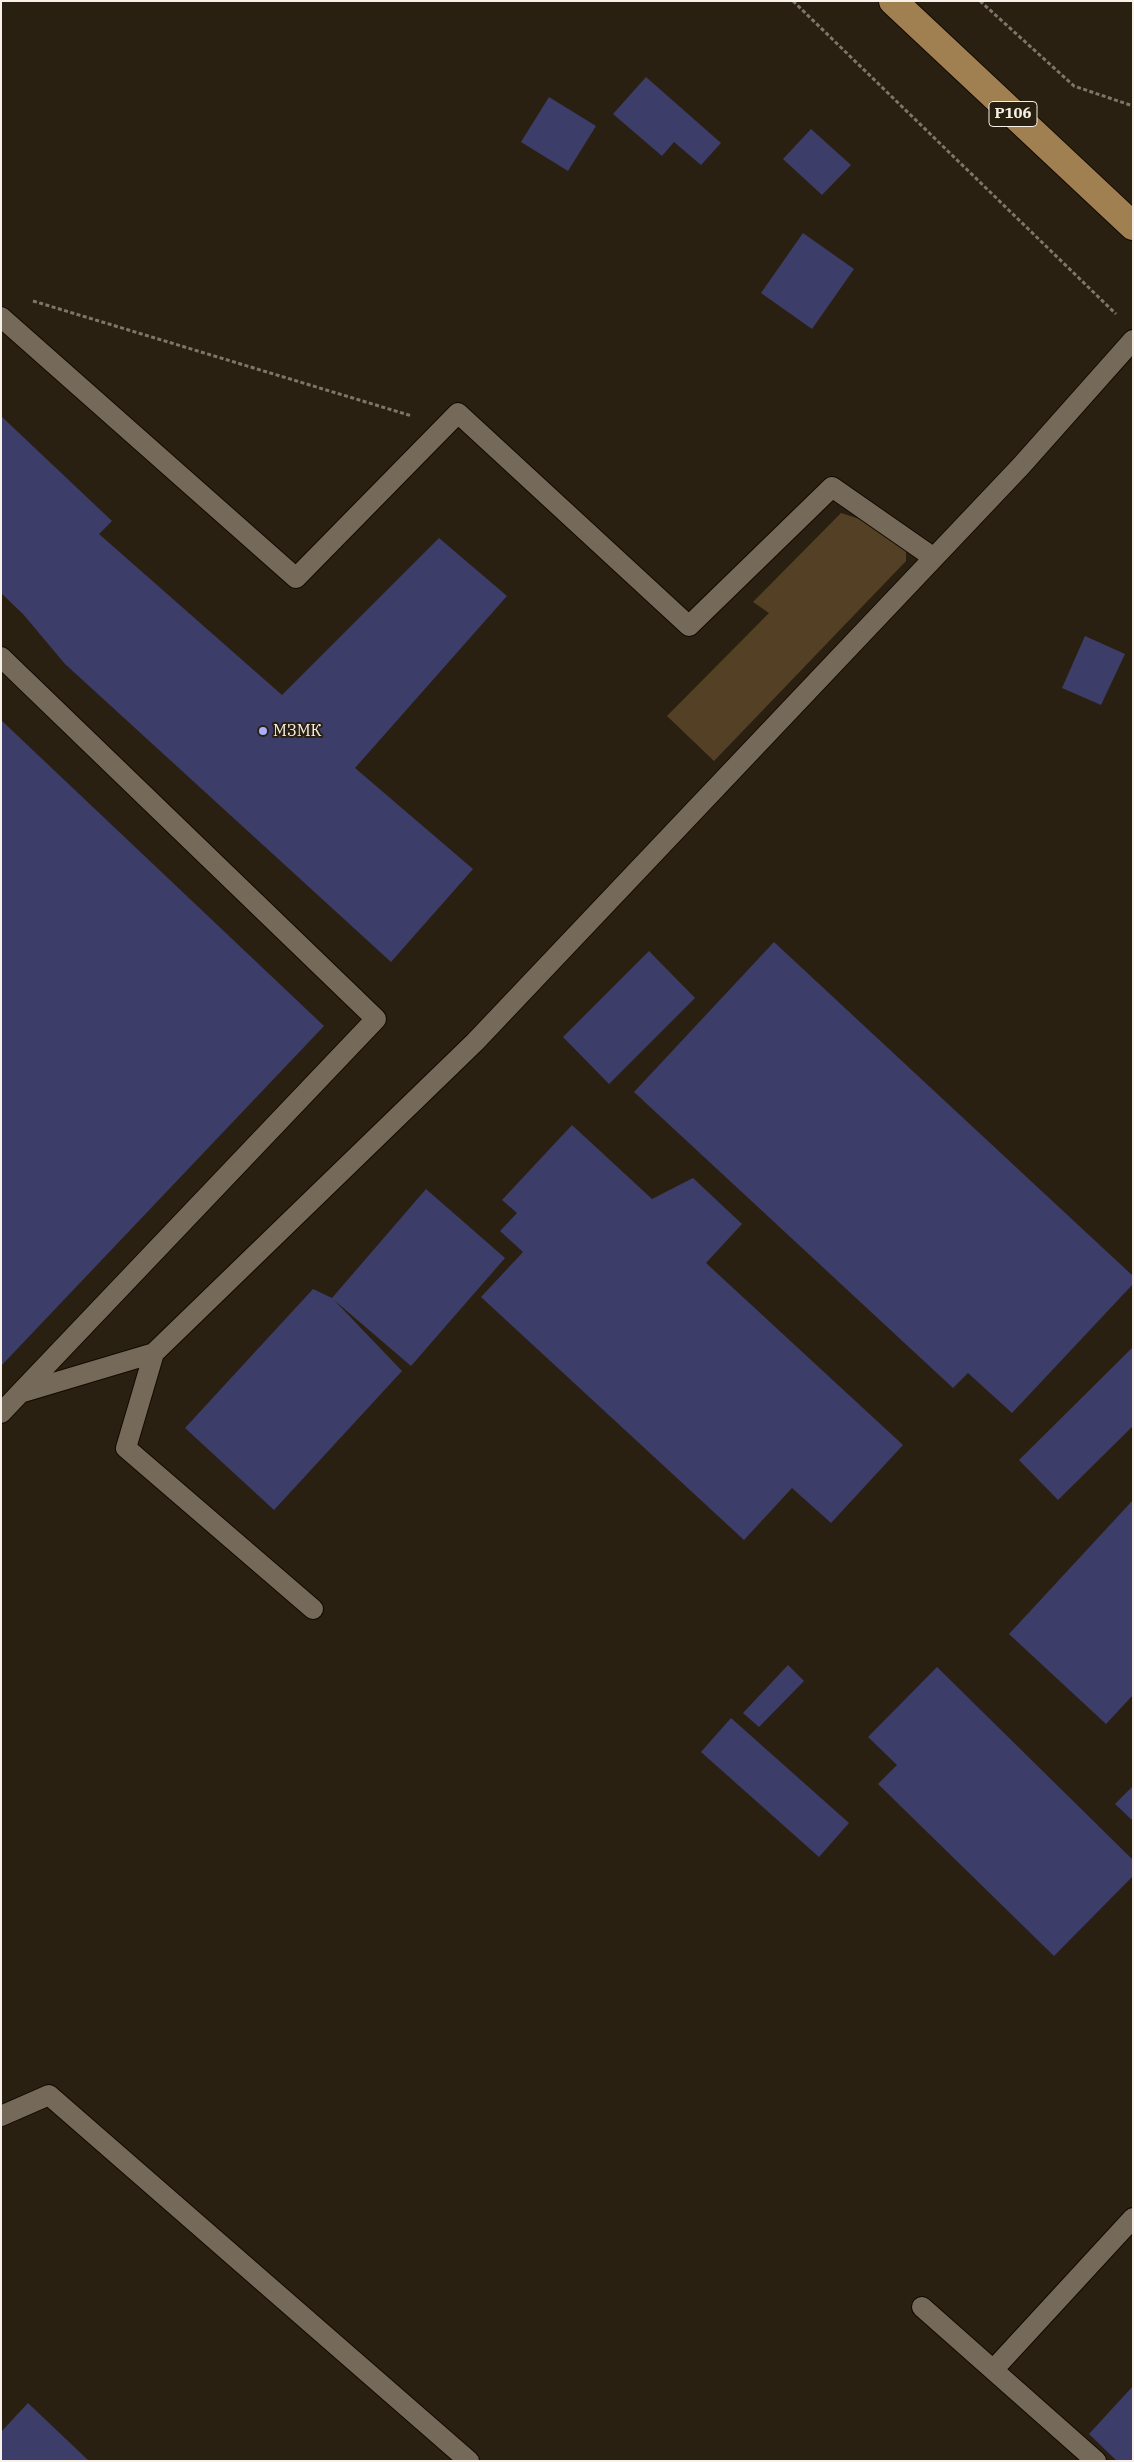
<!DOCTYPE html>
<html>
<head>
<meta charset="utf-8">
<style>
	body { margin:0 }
	#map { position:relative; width:1134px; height:2462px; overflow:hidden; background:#2a2012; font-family:"IBM Plex Serif",serif }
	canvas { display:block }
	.frame { position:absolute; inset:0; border:2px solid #f8f1e7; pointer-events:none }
</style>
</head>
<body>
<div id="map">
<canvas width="1134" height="2462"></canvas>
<div class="frame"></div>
</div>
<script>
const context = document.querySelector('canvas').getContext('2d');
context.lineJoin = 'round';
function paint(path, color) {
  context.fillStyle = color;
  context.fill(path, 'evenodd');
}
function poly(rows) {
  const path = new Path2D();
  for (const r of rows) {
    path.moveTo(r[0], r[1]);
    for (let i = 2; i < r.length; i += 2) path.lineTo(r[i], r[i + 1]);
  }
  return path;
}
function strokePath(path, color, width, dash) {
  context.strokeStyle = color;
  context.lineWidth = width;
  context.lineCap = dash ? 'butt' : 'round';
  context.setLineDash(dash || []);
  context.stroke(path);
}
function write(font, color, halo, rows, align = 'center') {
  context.font = font + ' "IBM Plex Serif",serif';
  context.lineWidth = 4;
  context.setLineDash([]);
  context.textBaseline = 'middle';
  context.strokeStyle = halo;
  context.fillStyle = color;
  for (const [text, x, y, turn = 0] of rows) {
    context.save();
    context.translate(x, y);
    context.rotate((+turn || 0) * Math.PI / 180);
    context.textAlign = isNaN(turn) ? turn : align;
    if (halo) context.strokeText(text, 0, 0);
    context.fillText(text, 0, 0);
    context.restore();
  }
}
paint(poly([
	[841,513,875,524,906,551,906,561,714,761,667,716,769,613,753,602]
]), '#534025');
paint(poly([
	[646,77,721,143,701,165,674,142,662,156,613,114],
	[549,97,596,126,568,171,521,142],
	[811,129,851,165,822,195,783,159],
	[803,233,854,269,812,329,761,293],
	[1,416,112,521,99,534,282,695,439,538,507,596,355,768,473,869,391,962,65,664,23,614,1,593],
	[1085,636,1125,654,1101,705,1062,688],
	[1,720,324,1026,1,1366],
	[774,942,1133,1276,1133,1284,1012,1413,968,1373,953,1388,634,1092],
	[649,951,695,998,609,1084,563,1037],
	[572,1125,652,1199,693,1178,742,1224,706,1263,903,1445,831,1523,792,1488,744,1540,481,1297,523,1252,500,1231,517,1213,502,1200],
	[426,1189,505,1258,411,1366,334,1300,402,1371,274,1510,185,1428,313,1289,332,1298],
	[1133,1347,1133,1426,1058,1500,1019,1460],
	[1133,1500,1133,1695,1106,1724,1009,1634],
	[788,1665,804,1681,759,1727,743,1713],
	[937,1667,1133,1860,1133,1876,1054,1956,878,1784,897,1765,868,1737],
	[731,1718,849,1823,819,1857,701,1752],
	[1133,1786,1133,1821,1115,1804],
	[1133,2386,1133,2461,1117,2461,1089,2434],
	[28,2403,89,2461,1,2461,1,2432]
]), '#3c3d69');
const lane = poly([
	[1,317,296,578,458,413,689,626,832,487,934,558],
	[1,657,376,1019,20,1393],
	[1,1413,20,1393,154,1353],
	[313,1609,126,1448,154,1353,475,1042,1021,466,1133,340],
	[1,2116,49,2095,469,2461],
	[922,2307,1096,2461],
	[994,2369,1133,2218]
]);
const primary = poly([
	[893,1,1133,226]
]);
strokePath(lane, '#120901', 22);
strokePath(primary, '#120901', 30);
strokePath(poly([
	[793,1,1116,314],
	[980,1,1074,86,1133,106],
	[33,301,412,416]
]), '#7f766a', 3, [4, 2.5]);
strokePath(lane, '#756959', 20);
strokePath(primary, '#a07f51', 28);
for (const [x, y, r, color] of [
	[263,731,5,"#abaffb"]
]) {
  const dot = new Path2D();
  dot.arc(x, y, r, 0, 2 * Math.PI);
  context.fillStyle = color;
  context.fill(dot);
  strokePath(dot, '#2a2012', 2);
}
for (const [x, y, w] of [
	[1013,114,48]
]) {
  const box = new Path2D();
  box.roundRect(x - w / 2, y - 12.5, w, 25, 4);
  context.fillStyle = '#2a2012';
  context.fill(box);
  strokePath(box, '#f8f1e7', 1);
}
write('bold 15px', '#f8f1e7', null, [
	["Р106",1013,114]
]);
write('16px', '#f8f1e7', '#2a2012', [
	["МЗМК",273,731]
], 'left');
</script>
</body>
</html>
